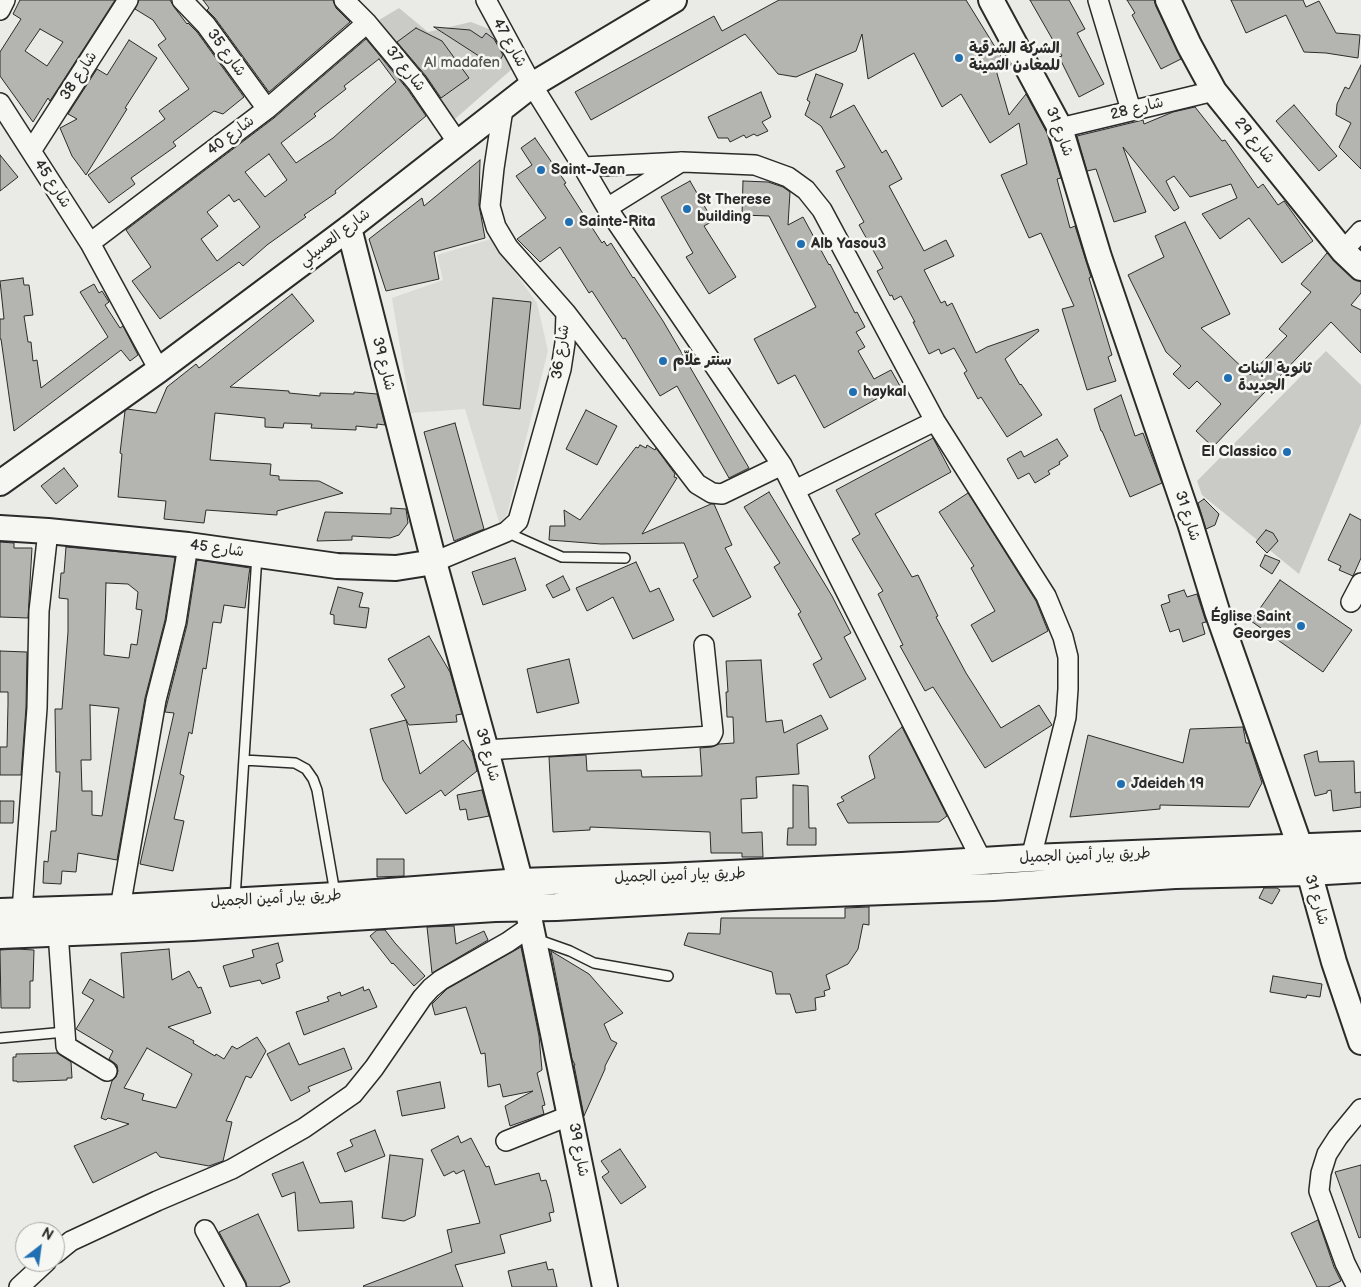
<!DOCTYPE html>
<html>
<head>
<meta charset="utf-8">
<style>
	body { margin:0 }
	#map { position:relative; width:1361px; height:1287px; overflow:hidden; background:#eaeae6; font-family:"Balsamiq Sans",sans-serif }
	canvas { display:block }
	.north { position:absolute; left:15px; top:1222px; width:50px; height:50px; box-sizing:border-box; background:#f6f6f2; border:1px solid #a5a5a2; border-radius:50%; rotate:30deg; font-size:14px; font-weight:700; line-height:20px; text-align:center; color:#2b2b2b }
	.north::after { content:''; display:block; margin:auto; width:18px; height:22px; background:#1f6fb2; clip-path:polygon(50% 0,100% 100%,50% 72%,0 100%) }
</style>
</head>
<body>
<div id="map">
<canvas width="1361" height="1287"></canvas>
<div class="north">N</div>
</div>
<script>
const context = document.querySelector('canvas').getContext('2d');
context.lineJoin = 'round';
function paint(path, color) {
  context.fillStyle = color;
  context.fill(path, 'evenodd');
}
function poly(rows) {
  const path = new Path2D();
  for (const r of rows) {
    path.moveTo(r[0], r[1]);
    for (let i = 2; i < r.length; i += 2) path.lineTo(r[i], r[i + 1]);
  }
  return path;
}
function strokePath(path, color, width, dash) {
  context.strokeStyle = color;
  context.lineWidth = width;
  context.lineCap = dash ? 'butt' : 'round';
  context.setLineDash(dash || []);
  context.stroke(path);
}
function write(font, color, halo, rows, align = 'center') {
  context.font = font + ' "Balsamiq Sans","Playpen Sans Arabic",sans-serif';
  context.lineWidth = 5;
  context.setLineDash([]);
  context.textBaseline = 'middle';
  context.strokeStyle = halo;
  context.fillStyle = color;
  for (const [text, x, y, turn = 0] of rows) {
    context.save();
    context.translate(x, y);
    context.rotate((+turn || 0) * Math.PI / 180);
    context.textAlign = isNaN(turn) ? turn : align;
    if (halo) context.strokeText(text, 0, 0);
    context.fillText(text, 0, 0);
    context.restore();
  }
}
paint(poly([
	[491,239,537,303,548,351,507,514,500,525,465,409,411,413,392,298,443,280,437,255]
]), '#dadad6');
paint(poly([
	[399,8,428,32,471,22,494,31,510,51,512,69,455,119,379,20],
	[1326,351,1361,385,1361,423,1299,574,1202,495,1197,481]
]), '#cacac7');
const building = poly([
	[20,0,115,0,50,101,48,98,33,122,0,76,0,52,21,19,13,14,20,0],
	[40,29,63,42,47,66,25,51,40,29],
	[139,0,170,0,174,7,187,24,188,23,197,32,244,97,223,114,214,111,173,142,176,146,131,178,135,184,109,203,88,175,165,119,159,111,189,89,158,45,166,39,153,20,135,9,139,0],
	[203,0,333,0,336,8,350,22,269,92,215,18,207,10,209,8,203,0],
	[779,0,966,0,1005,63,996,70,1009,115,1026,94,1047,133,1061,178,1057,179,1070,228,1075,226,1091,277,1089,278,1112,355,1108,357,1116,381,1087,390,1062,309,1074,306,1041,233,1029,238,1001,175,1027,164,1019,123,990,143,961,94,942,107,914,53,868,79,862,34,856,51,796,77,778,74,745,34,591,120,575,92,714,16,722,31,779,0],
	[1030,0,1069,0,1085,29,1077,33,1104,84,1079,97,1059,57,1062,56,1030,0],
	[1127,0,1154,0,1156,6,1181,59,1161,69,1132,15,1135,13,1127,0],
	[1231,0,1303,0,1306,7,1319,1,1336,33,1360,35,1358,58,1326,53,1304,52,1286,15,1246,33,1231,0],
	[434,27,470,30,482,38,486,33,494,39,503,55,496,67,434,27],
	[416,28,442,41,469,78,441,98,426,76,397,42,416,28],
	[366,39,408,90,426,116,335,191,336,193,304,215,306,217,267,245,243,266,239,262,160,319,132,281,151,267,126,230,274,118,366,39],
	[379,59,396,82,333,138,296,163,281,143,316,116,314,114,346,89,344,86,379,59],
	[269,154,287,180,265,197,245,172,269,154],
	[229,195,234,202,239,199,260,227,217,261,201,239,218,226,207,212,229,195],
	[129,40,157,58,125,108,127,109,86,175,72,156,60,128,77,119,68,114,97,69,107,75,129,40],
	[1361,65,1361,169,1339,147,1351,123,1336,115,1337,104,1345,87,1349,89,1361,65],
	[816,74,843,84,830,118,854,105,882,153,886,150,902,179,889,186,924,251,946,240,954,256,924,270,941,303,945,301,947,306,952,303,976,353,987,347,1038,329,1039,331,1005,359,1020,385,1021,384,1042,415,1007,437,981,397,978,399,964,373,967,371,954,348,941,354,939,349,929,354,913,322,915,322,901,296,894,300,892,295,890,296,877,271,883,268,859,225,864,222,836,171,845,167,821,126,805,115,810,102,807,100,816,74],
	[761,92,771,117,762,122,768,131,757,136,754,134,746,138,744,135,730,142,728,138,718,138,708,117,761,92],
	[1294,105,1337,156,1319,171,1276,121,1294,105],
	[1195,107,1222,141,1225,140,1258,188,1263,184,1278,205,1284,201,1313,241,1282,263,1249,218,1220,239,1202,214,1237,198,1231,184,1190,197,1174,176,1166,181,1179,208,1174,211,1123,147,1146,212,1114,222,1096,169,1087,171,1077,136,1143,120,1144,124,1173,112,1195,107],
	[535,138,566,183,564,184,602,243,604,241,607,246,611,243,633,278,634,277,663,321,749,468,729,478,677,386,660,396,625,338,623,339,592,291,589,293,560,247,540,262,517,239,546,218,516,176,532,165,521,148,535,138],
	[0,155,18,177,0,191,0,155],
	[480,160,479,205,485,238,434,252,439,279,386,291,369,239,422,198,424,206,480,160],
	[690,181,713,221,704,226,736,277,709,294,686,257,693,253,661,197,690,181],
	[743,181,768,182,783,187,790,192,788,225,803,217,829,265,830,264,855,313,857,312,865,327,856,332,865,347,858,351,874,379,891,370,900,386,824,428,795,375,778,384,754,339,816,307,769,216,742,215,743,181],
	[1185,222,1230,314,1201,328,1250,375,1287,336,1279,329,1311,292,1301,284,1327,253,1352,278,1361,281,1361,293,1351,305,1361,310,1361,353,1331,322,1213,447,1196,431,1221,404,1197,381,1189,389,1173,374,1181,366,1166,352,1128,275,1164,257,1155,236,1185,222],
	[23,278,24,285,29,285,33,315,24,316,28,342,31,342,33,361,37,360,41,388,108,337,80,292,94,284,99,293,102,291,109,302,105,305,120,328,123,326,138,355,130,361,121,350,14,431,1,339,0,339,0,319,4,319,0,281,23,278],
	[292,294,314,321,230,387,289,391,289,393,320,396,320,393,354,394,354,392,377,394,385,425,377,424,377,428,356,426,356,430,311,428,312,424,284,423,283,428,265,427,265,418,215,413,210,460,271,464,270,475,279,476,279,480,319,481,343,493,277,511,277,515,206,510,204,523,164,519,166,501,118,497,122,454,120,453,125,411,127,409,156,413,167,387,196,364,199,368,292,294],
	[493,298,531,302,520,409,483,405,493,298],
	[1121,395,1135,436,1143,433,1162,483,1130,497,1102,431,1101,431,1094,409,1121,395],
	[586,410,617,426,597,465,566,449,586,410],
	[455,423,484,529,454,541,424,432,455,423],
	[933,438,951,472,875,514,912,577,918,575,938,616,936,617,966,673,1001,728,1039,705,1052,725,985,768,933,687,925,691,900,646,903,645,878,594,883,591,852,539,860,534,836,490,933,438],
	[1057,439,1068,456,1059,462,1060,464,1048,471,1050,474,1035,483,1029,473,1018,479,1007,459,1021,451,1024,457,1057,439],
	[640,445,646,448,647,445,655,450,656,448,675,474,674,477,677,478,642,534,711,504,714,504,732,545,725,548,751,597,713,617,693,580,698,577,684,543,601,544,549,540,550,526,565,526,564,510,580,520,636,447,638,448,640,445],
	[64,468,78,486,56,504,41,486,64,468],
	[769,492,832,596,851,633,844,637,866,679,830,698,813,664,822,659,798,614,801,612,774,567,780,563,744,507,769,492],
	[968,493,1036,601,1048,631,992,662,971,625,995,611,971,568,974,566,939,512,968,493],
	[1204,499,1219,514,1215,525,1206,529,1198,503,1204,499],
	[391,508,406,509,408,523,399,535,390,538,352,536,352,540,317,541,325,512,391,514,391,508],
	[1350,514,1361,520,1361,558,1353,576,1339,570,1341,566,1328,560,1350,514],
	[1266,530,1273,533,1278,541,1267,553,1256,542,1266,530],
	[0,542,14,543,14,548,32,548,28,618,0,617,0,542],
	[66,547,175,557,165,620,145,698,117,860,78,853,76,872,62,871,61,884,43,883,44,861,48,862,51,831,56,831,60,772,56,772,55,709,62,709,68,632,68,599,59,598,61,573,64,573,66,547],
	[106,583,128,584,138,592,136,609,142,610,137,645,131,644,129,658,104,655,106,583],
	[90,705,119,708,102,816,92,815,92,791,82,791,81,760,91,760,90,705],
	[1265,555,1280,561,1272,574,1260,566,1265,555],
	[515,558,526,590,483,605,472,572,515,558],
	[197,560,250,568,249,574,245,608,224,605,221,623,213,622,206,669,203,668,192,734,189,732,180,774,184,776,174,819,184,821,173,871,140,864,174,713,165,712,187,625,197,560],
	[636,562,650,592,659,588,674,620,633,639,613,597,587,611,576,588,636,562],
	[563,576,570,590,553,598,546,585,563,576],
	[1280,580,1352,630,1323,672,1251,621,1280,580],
	[338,587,363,593,359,607,369,608,366,628,334,624,334,615,330,614,338,587],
	[1184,590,1187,597,1197,594,1206,622,1202,623,1205,634,1183,642,1179,629,1170,632,1161,605,1170,602,1168,595,1184,590],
	[429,636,450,672,462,714,456,715,457,722,409,725,391,695,405,687,388,659,429,636],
	[0,651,27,652,26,707,21,775,0,775,0,747,7,747,8,704,8,692,0,692,0,651],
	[569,659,579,703,537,713,527,669,569,659],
	[761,660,766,722,782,720,784,733,821,715,828,729,797,744,799,774,756,777,757,798,741,799,742,833,762,832,763,857,742,857,742,853,711,853,710,832,590,827,590,830,553,832,549,757,586,755,587,771,641,770,642,777,702,776,700,748,712,747,719,744,734,743,733,717,727,717,726,692,728,692,726,661,761,660],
	[406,720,420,774,463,740,472,752,477,771,445,796,441,790,406,814,383,780,370,729,406,720],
	[902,727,947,816,939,822,848,823,837,804,844,801,841,797,875,778,869,756,902,727],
	[1243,727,1246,743,1249,743,1262,783,1249,807,1160,805,1160,809,1070,817,1088,735,1183,763,1190,729,1243,727],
	[1317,751,1319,762,1354,761,1355,793,1361,792,1361,807,1333,811,1331,790,1327,791,1327,793,1315,796,1304,755,1317,751],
	[793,785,808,786,809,828,816,828,816,845,787,845,788,828,793,828,793,785],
	[482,790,489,816,468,820,466,809,460,810,457,795,482,790],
	[0,801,14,801,13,823,0,823,0,801],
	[377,859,404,859,404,876,377,877,377,859],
	[1264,888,1277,888,1280,890,1272,904,1259,898,1264,888],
	[869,907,869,925,863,924,858,949,848,964,826,975,830,989,824,991,825,996,815,998,816,1010,796,1013,790,994,776,994,772,972,684,945,688,933,720,934,721,918,845,918,845,908,869,907],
	[454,926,456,944,484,931,488,940,432,973,427,927,454,926],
	[377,930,385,930,395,943,425,976,414,986,393,963,392,964,370,936,377,930],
	[278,943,283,961,276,964,280,978,262,984,260,980,230,987,223,966,254,957,252,950,278,943],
	[521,947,539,1036,542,1070,537,1073,545,1105,542,1106,544,1114,510,1126,505,1106,533,1091,503,1097,500,1084,488,1087,485,1053,481,1054,466,1007,435,1015,432,1004,447,989,521,947],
	[16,949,34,950,33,981,30,981,30,1008,1,1008,0,950,16,949],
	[169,949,172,980,189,971,198,988,201,987,211,1013,168,1027,194,1041,193,1043,215,1056,216,1054,224,1059,232,1046,237,1049,257,1037,266,1051,251,1078,246,1076,226,1121,232,1122,223,1161,209,1166,160,1157,156,1152,93,1183,74,1146,129,1124,108,1118,106,1120,101,1118,112,1081,116,1077,118,1071,117,1065,109,1059,113,1051,76,1029,94,1000,82,993,90,979,124,998,121,953,169,949],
	[147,1048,192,1074,176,1108,142,1100,144,1094,124,1088,147,1048],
	[551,951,589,974,623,1013,604,1024,611,1040,617,1043,605,1066,605,1069,584,1116,574,1065,575,1065,572,1059,551,951],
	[1273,976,1322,984,1320,997,1307,995,1306,998,1270,992,1273,976],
	[363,987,364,991,369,989,377,1007,304,1035,296,1012,329,1001,327,997,340,992,341,996,363,987],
	[289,1043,299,1065,344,1048,352,1069,308,1087,310,1091,291,1101,267,1054,289,1043],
	[57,1053,71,1062,72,1078,67,1078,67,1080,17,1082,17,1081,13,1081,13,1057,16,1057,16,1054,57,1053],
	[440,1082,445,1108,402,1116,397,1091,440,1082],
	[375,1130,385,1156,345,1172,337,1153,353,1146,350,1140,375,1130],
	[458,1136,461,1143,471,1138,486,1167,489,1166,495,1185,539,1173,541,1181,546,1180,550,1193,554,1212,549,1213,551,1221,500,1235,505,1253,455,1265,463,1287,364,1287,363,1286,452,1252,447,1230,480,1223,464,1170,456,1174,454,1171,444,1176,431,1150,458,1136],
	[620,1149,646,1187,621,1204,602,1177,609,1172,601,1161,620,1149],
	[390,1155,423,1159,415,1216,404,1221,382,1218,390,1155],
	[303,1162,320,1203,352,1201,354,1228,298,1231,295,1192,282,1197,272,1174,303,1162],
	[1361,1165,1361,1237,1359,1238,1335,1172,1361,1165],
	[258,1214,290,1282,279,1287,247,1287,246,1282,219,1232,258,1214],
	[1318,1220,1334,1267,1341,1281,1328,1287,1317,1287,1291,1233,1318,1220],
	[546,1262,548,1270,553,1269,557,1287,512,1287,508,1271,546,1262]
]);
paint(building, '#b4b4b1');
strokePath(building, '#2b2b2b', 1);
const service = poly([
	[506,532,562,557,625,558],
	[244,760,295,763,306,769,313,779,317,790,335,893],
	[235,898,257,555],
	[536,939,570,951,594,963,668,976],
	[0,1038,65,1032]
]);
const minor = poly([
	[182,0,206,25,267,109],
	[344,0,367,23,417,83,458,143],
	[486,0,532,85,583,167,607,208,782,465,982,861],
	[1098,0,1131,110],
	[0,10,5,0],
	[0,103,90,243,159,370],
	[503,109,494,168,490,206,496,227,508,247,566,313,697,484,712,493,722,494,782,465],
	[1060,128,1214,91],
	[31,151,128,0],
	[583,167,683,162,755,165,788,177,806,190,822,210,935,421,1046,596,1063,637,1068,657,1068,689,1066,717,1031,858],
	[607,208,681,162],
	[90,243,267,109,367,23],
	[1343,251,1361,231],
	[795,490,935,421],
	[434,562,506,532,518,521,561,369,565,343,566,313],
	[1351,602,1361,583],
	[486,750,711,736,713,732,704,645],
	[120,908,156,700,176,622,188,545],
	[22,911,37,708,39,611,48,531],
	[58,932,66,1046,107,1071],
	[506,1141,571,1115],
	[205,1230,236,1287],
	[55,1254,71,1241,157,1201,232,1169,304,1128,353,1094,374,1068,422,998,431,988,441,980,508,942,531,926],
	[19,1287,46,1262],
	[1357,1287,1345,1263,1319,1191,1321,1173,1327,1154,1338,1137,1361,1109]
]);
const tertiary = poly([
	[991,0,1060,128,1099,257,1190,523,1217,611,1309,872,1334,962,1361,1042],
	[1168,0,1189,45,1214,91,1343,251,1361,268],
	[349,228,434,562,486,750,527,907,605,1287],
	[0,483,159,370,349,228,532,85,674,0],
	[0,528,48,531,188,545,337,566,396,568,434,562]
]);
const secondary = poly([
	[0,912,120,908,336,896,521,882,665,877,902,866,1031,858,1361,845],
	[0,935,193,927,495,908,556,907,751,896,993,887,1175,875,1309,872,1361,869]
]);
strokePath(service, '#2b2b2b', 12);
strokePath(minor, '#2b2b2b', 22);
strokePath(tertiary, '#2b2b2b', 28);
strokePath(secondary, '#2b2b2b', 30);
strokePath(service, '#f6f6f2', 9);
strokePath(minor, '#f6f6f2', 19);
strokePath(tertiary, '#f6f6f2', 24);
strokePath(secondary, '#f6f6f2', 26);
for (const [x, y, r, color] of [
	[959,58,5,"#1f6fb2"],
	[541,170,5,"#1f6fb2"],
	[687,209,5,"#1f6fb2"],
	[569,222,5,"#1f6fb2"],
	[801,244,5,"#1f6fb2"],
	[663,361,5,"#1f6fb2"],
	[1228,378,5,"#1f6fb2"],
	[853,392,5,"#1f6fb2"],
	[1287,452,5,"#1f6fb2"],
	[1301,626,5,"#1f6fb2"],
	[1121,784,5,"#1f6fb2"]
]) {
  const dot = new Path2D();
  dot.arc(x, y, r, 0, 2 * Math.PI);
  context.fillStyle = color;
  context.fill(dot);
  strokePath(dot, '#f6f6f2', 2);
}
write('15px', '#2b2b2b', '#f6f6f2', [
	["شارع 47",509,43,61],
	["شارع 35",226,53,54],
	["شارع 37",405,69,51],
	["شارع 38",79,76,-57],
	["شارع 28",1137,109,-14],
	["شارع 31",1059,132,69],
	["شارع 40",231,136,-37],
	["شارع 29",1254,141,51],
	["شارع 45",52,184,57],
	["شارع العسيلي",335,238,-37],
	["شارع 36",561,352,-82],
	["شارع 39",383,364,76],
	["شارع 31",1187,516,72],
	["شارع 45",217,549,8],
	["شارع 39",487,755,75],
	["طريق بيار أمين الجميل",1085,856,-2],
	["طريق بيار أمين الجميل",680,876,-2],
	["طريق بيار أمين الجميل",276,899,-3],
	["شارع 31",1316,900,74],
	["شارع 39",578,1150,79]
]);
write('bold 15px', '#2b2b2b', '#f6f6f2', [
	["الشركة الشرقية",969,49],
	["للمعادن الثمينة",969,66],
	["Saint-Jean",551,170],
	["St Therese",697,200],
	["building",697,217],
	["Sainte-Rita",579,222],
	["Alb Yasou3",811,244],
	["سنتر علاّم",673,361],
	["ثانوية البنات",1238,369],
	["الجديدة",1238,386],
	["haykal",863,392],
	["El Classico",1277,452,"right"],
	["Église Saint",1291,617,"right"],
	["Georges",1291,634,"right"],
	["Jdeideh 19",1131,784]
], 'left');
write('15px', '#535352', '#f6f6f2', [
	["Al madafen",462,63]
]);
</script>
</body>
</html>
